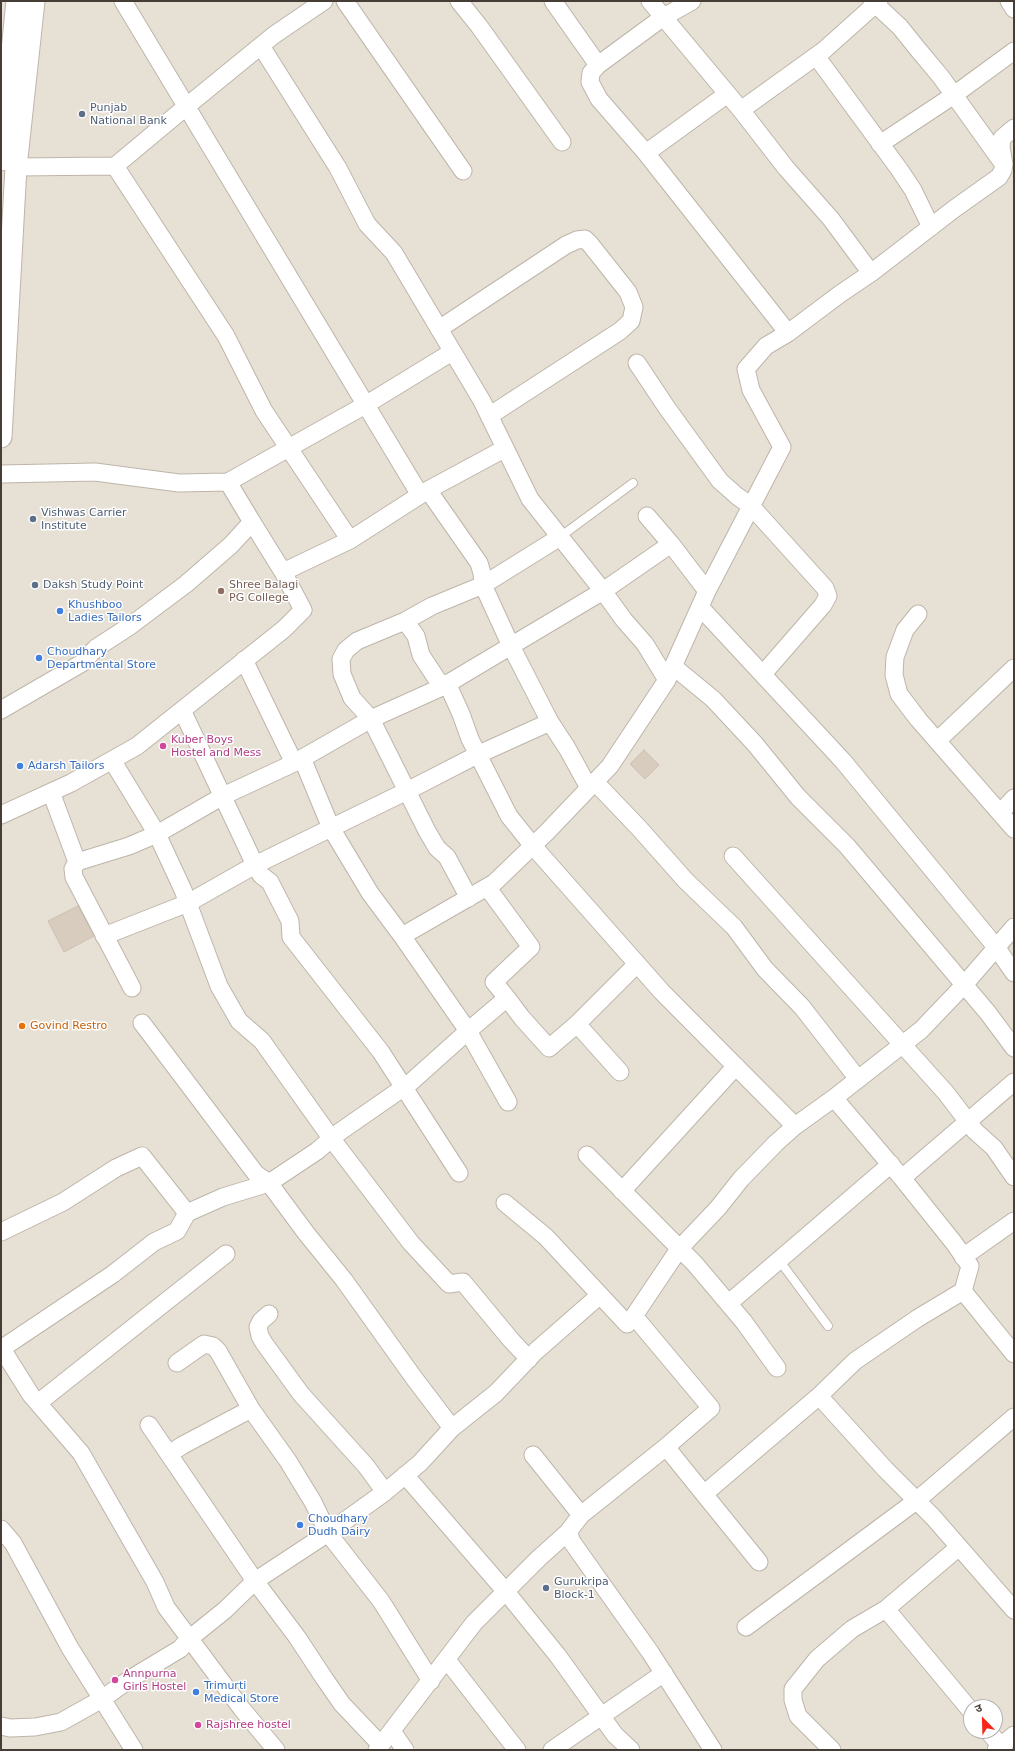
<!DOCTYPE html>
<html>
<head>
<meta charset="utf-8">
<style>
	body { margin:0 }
	#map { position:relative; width:1015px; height:1751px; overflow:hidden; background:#f3eee7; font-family:"DejaVu Sans","Noto Sans Devanagari",sans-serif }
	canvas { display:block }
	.frame { position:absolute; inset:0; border:2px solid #463e36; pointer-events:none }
	.north { position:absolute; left:963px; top:1699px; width:40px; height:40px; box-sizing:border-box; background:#fff; border:1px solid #b5b2af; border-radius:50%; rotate:337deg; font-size:11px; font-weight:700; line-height:16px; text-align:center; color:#463e36 }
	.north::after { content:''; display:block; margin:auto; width:14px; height:18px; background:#f82719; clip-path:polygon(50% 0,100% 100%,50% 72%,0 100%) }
</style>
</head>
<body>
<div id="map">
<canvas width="1015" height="1751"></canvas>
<div class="frame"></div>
<div class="north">उ</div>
</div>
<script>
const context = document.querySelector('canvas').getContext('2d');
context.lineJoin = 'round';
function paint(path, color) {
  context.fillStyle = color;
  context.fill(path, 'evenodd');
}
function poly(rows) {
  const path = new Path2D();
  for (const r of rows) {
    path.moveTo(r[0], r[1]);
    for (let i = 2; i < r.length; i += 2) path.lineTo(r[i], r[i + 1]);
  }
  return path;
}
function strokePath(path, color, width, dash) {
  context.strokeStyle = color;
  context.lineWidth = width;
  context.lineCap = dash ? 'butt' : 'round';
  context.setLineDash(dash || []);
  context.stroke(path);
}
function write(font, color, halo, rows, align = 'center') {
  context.font = font + ' "DejaVu Sans",sans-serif';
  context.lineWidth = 3;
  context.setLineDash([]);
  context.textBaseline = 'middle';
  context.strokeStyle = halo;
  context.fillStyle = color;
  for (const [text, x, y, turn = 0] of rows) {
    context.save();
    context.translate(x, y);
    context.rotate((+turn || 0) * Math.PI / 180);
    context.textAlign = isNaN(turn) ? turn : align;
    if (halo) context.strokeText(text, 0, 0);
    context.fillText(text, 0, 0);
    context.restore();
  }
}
paint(poly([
	[1,1,1014,1,1014,1750,1,1750],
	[971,1707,995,1707,995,1731,971,1731]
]), '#e7e0d5');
const building = poly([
	[644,750,659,765,645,779,630,764,644,750],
	[78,906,94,936,64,952,48,921,78,906]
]);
paint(building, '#d8ccbf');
strokePath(building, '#cfc0af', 1);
const service = poly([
	[560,537,633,483],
	[779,1260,828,1326]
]);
const minor = poly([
	[123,1,420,495],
	[345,1,463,171],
	[459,1,479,26,562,142],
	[553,1,598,65,591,73,590,82,599,99,646,153,788,333],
	[650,1,741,110,786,168,831,219,871,273],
	[872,1,900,27,916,47,941,77,1002,162],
	[1009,1,1014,9],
	[261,46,338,168,367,224,394,253,482,401,530,499,603,591,624,620,645,644,667,680],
	[816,56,899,169,913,190,931,227],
	[598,65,662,18,692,1],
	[741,110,823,51,879,1],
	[880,144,954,95,1014,51],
	[646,153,726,95],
	[115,166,187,106,274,35,324,1],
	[16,167,115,166,226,336,264,411,350,540],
	[439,329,566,245,577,240,585,239,590,244,628,292,634,307,631,321,620,331,489,416],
	[637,363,667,408,720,481,737,496,751,506,825,588,828,596,823,605,763,674],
	[1,474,95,472,179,483,228,482],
	[428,490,479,563,482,573,483,585,511,646,550,722,567,748,589,788],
	[647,516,671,544,707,591],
	[283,572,350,540,428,490,504,449],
	[700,607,843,761,996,947,1014,973],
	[918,614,905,630,895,657,894,675,899,694,918,719,1014,829],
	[405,621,416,636,421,655,442,687],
	[244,660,294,763],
	[674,667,713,699,755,744,798,797,847,846,988,1013,1014,1048],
	[447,683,461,714,470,739,509,816,533,846,662,992,795,1126],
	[1,710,82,663,96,648,130,626,186,584,231,545,252,522,228,482,367,404,452,352],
	[182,710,255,865,261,875,270,882,290,921,291,937,381,1052,459,1173],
	[937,741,1014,668],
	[302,758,331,828,370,893,402,936],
	[112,760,157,834,183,890,219,986,239,1021,262,1041,331,1138,411,1243,449,1284,463,1282,511,1340,529,1359],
	[595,782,639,828,686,881,734,927,765,969,802,1007,858,1079],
	[51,792,77,862],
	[1000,813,1014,798],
	[1,815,71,783,137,746,284,629,303,610,283,572,252,522],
	[733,856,946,1093,975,1131,994,1148,1014,1177],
	[469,898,447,857,437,848,427,831,371,719,352,698,342,674,341,659,346,650,357,641,405,621,432,606,483,585,560,537],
	[104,936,188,903,255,865,407,791,477,755,550,722],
	[132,988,74,877,73,869,77,862,129,846,157,834,223,796,294,763,371,719,442,687,603,591,671,544],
	[507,998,522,1018,549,1048,577,1024,620,1072],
	[142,1023,256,1174,269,1183,306,1233,344,1280,414,1378,452,1428],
	[577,1024,637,964],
	[834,1098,921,1030,964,985,1014,927],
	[508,1102,468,1031,402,936,494,883,547,832,610,766,667,680,707,591,782,447,751,390,746,369,766,346,788,333,840,294,871,273,954,209,999,177,1003,170,1004,164,1001,147,1002,138,1014,128],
	[587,1155,695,1264,744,1322,777,1368],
	[902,1178,1014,1082],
	[622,1191,736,1066],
	[505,1203,546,1237,627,1324,634,1316],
	[187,1213,223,1197,269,1183,317,1151,338,1133,410,1083,468,1031,507,998,494,982,531,947,487,887],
	[1,1232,63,1202,116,1168,142,1156,187,1213,177,1231,154,1242,113,1274,1,1349],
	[963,1257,1014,1221],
	[963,1291,1014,1354],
	[729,1303,891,1164],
	[2,1349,31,1395,81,1453,155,1582,166,1607,242,1709,276,1750],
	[177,1363,204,1344,213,1346,218,1351,251,1409,288,1461,313,1502,328,1533,381,1601,431,1681],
	[819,1396,885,1469,933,1517,1014,1610],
	[38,1403,226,1254],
	[149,1425,255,1581,297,1637,324,1678,342,1704,380,1744],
	[666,1447,581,1515,568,1532,572,1542,650,1652,713,1750],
	[169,1454,183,1445,251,1409],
	[533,1455,581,1515],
	[405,1475,507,1593,558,1656,615,1735,631,1750],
	[385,1492,420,1463,452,1428,496,1393,536,1351,600,1295],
	[704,1494,819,1396,855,1361,918,1318,963,1291,970,1266,954,1243,902,1178,834,1098,795,1126,776,1143,741,1179,718,1208,679,1249,634,1316,711,1408,666,1447,704,1494,759,1562],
	[1,1529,13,1543,70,1648,134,1750],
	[886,1609,971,1711],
	[746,1627,916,1501,1014,1417],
	[447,1660,517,1750],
	[1,1726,10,1728,35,1727,61,1722,102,1699,130,1679,180,1649,189,1639,225,1610,255,1581,328,1533,385,1492,366,1466,301,1394,264,1343,260,1336,258,1327,261,1321,269,1314],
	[392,1731,405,1750],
	[988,1731,1004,1750],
	[377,1750,474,1623,539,1558,568,1532],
	[552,1750,664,1673],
	[832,1750,798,1716,793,1700,793,1689,817,1659,852,1629,886,1609,959,1547],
	[996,1750,1014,1735]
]);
const tertiary = poly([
	[1,160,17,1],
	[1,437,16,167,34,1]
]);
strokePath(service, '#beb5a9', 10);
strokePath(minor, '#beb5a9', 19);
strokePath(tertiary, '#beb5a9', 23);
strokePath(service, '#fff', 8);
strokePath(minor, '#fff', 17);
strokePath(tertiary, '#fff', 21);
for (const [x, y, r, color] of [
	[82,114,4,"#5c6f8a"],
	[33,519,4,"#5c6f8a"],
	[35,585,4,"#5c6f8a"],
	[221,591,4,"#8d6e63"],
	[60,611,4,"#3f7fe0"],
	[39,658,4,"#3f7fe0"],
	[163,746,4,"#d1479c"],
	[20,766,4,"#3f7fe0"],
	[22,1026,4,"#e8710a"],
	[300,1525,4,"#3f7fe0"],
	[546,1588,4,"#5c6f8a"],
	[115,1680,4,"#d1479c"],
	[196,1692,4,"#3f7fe0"],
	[198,1725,4,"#d1479c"]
]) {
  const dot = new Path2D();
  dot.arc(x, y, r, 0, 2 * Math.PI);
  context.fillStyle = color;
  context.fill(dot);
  strokePath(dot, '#fff', 1.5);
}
write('11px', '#4e5e75', '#fff', [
	["Punjab",90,108],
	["National Bank",90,121],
	["Vishwas Carrier",41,513],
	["Institute",41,526],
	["Daksh Study Point",43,585],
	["Gurukripa",554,1582],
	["Block-1",554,1595]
], 'left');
write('11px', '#785e54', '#fff', [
	["Shree Balagi",229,585],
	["PG College",229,598]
], 'left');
write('11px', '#366cbe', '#fff', [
	["Khushboo",68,605],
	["Ladies Tailors",68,618],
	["Choudhary",47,652],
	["Departmental Store",47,665],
	["Adarsh Tailors",28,766],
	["Choudhary",308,1519],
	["Dudh Dairy",308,1532],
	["Trimurti",204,1686],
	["Medical Store",204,1699]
], 'left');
write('11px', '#b23c85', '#fff', [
	["Kuber Boys",171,740],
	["Hostel and Mess",171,753],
	["Annpurna",123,1674],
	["Girls Hostel",123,1687],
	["Rajshree hostel",206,1725]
], 'left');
write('11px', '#c56008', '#fff', [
	["Govind Restro",30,1026]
], 'left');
</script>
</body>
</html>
